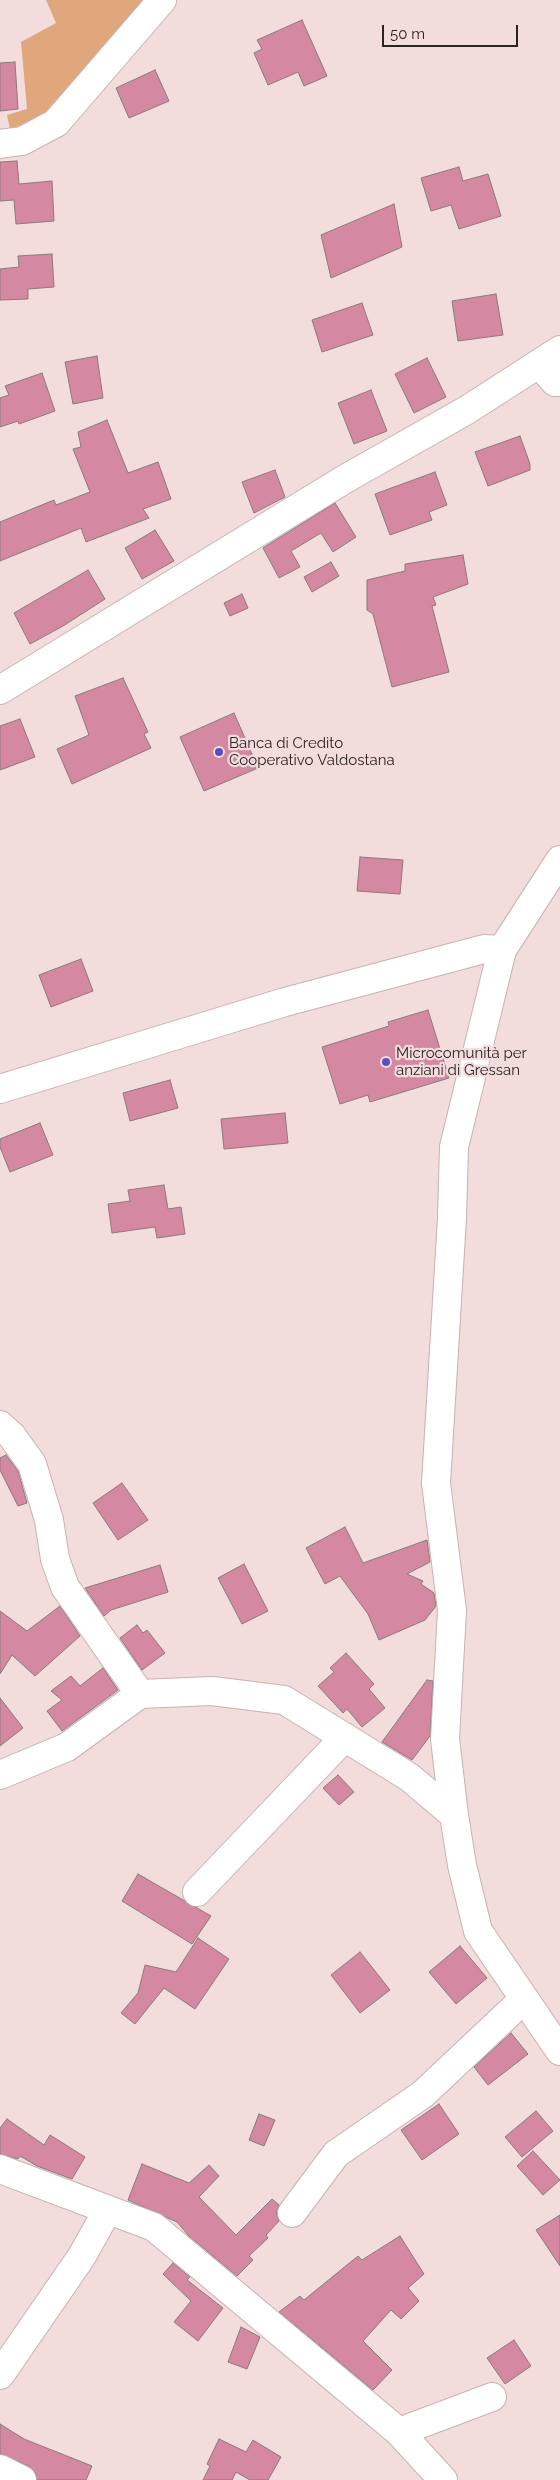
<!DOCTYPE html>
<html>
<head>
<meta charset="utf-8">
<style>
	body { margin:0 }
	#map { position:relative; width:560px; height:2480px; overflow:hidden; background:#f2dcdc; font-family:Raleway,sans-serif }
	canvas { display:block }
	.scale { position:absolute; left:382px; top:25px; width:136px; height:22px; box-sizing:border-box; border:2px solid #2a2323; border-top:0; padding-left:6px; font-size:15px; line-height:18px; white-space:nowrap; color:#2a2323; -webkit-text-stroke:4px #f2dcdc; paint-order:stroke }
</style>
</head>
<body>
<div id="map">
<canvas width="560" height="2480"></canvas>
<div class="scale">50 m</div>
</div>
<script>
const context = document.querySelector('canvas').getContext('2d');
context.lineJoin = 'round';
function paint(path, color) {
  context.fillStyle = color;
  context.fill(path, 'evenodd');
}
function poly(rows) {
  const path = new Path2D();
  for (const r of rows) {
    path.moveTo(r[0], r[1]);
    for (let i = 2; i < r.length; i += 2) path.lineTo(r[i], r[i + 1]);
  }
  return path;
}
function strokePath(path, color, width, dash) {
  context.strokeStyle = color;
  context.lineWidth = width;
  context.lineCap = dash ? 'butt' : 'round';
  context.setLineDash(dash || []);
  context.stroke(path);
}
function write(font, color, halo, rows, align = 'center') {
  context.font = font + ' Raleway,sans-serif';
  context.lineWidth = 4.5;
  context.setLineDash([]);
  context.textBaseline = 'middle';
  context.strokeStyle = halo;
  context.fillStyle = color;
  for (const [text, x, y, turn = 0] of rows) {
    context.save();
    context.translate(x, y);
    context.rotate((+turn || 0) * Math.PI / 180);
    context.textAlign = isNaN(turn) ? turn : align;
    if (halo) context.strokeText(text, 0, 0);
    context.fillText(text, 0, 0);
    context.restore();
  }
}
paint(poly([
	[46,0,146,0,41,117,20,128,10,129,7,115,27,109,21,42,56,23]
]), '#e0a77d');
const building = poly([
	[302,20,327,76,304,86,298,72,268,85,254,53,262,49,257,40,302,20],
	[15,62,18,109,0,111,0,63,15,62],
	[155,70,169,101,129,118,116,88,155,70],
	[17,161,19,184,52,181,54,221,16,224,14,200,0,201,0,162,17,161],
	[459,167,463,181,488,174,501,216,459,229,451,205,431,211,421,178,459,167],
	[394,204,402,247,331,278,321,235,394,204],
	[52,254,54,287,28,289,28,299,0,300,0,269,19,267,18,256,52,254],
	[496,294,503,335,458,341,452,301,496,294],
	[362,303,373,335,322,352,312,320,362,303],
	[97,356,103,398,73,404,65,362,97,356],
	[427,358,446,397,414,413,395,374,427,358],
	[42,373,55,411,19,424,18,421,0,427,0,398,9,395,5,386,42,373],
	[371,390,387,431,354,444,338,403,371,390],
	[107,420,128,473,158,462,171,499,143,509,149,518,86,542,81,528,0,561,0,522,54,500,56,505,90,492,73,449,81,447,78,432,107,420],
	[520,436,530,464,530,470,488,486,475,452,520,436],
	[275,470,285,497,254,513,242,482,275,470],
	[435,472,447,505,429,512,432,520,390,535,375,494,435,472],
	[335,503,356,537,333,552,321,533,291,551,300,567,279,578,263,548,335,503],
	[155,530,174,561,142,579,125,548,155,530],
	[463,555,468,584,433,597,436,605,432,606,449,672,392,687,373,614,367,610,367,580,405,571,405,564,463,555],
	[331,562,339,576,312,592,304,577,331,562],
	[88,570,105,599,63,626,30,644,14,613,88,570],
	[242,594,248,608,230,616,224,603,242,594],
	[123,678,148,732,144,734,151,748,72,784,57,749,89,735,75,696,123,678],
	[234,713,258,768,204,791,180,737,234,713],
	[20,719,35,757,0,770,0,726,20,719],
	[360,857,403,860,400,894,357,891,360,857],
	[81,959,93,991,51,1007,39,975,81,959],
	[428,1010,449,1078,370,1102,368,1095,340,1104,322,1047,389,1026,388,1022,428,1010],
	[170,1080,178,1108,130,1121,123,1093,170,1080],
	[285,1113,288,1143,224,1149,221,1119,285,1113],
	[40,1123,53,1155,10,1172,0,1147,0,1139,40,1123],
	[164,1185,168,1209,181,1207,185,1234,157,1238,155,1227,112,1233,108,1204,130,1201,128,1190,164,1185],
	[6,1455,18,1471,27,1503,18,1506,0,1470,0,1458,6,1455],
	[122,1483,148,1520,118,1540,93,1503,122,1483],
	[345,1527,363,1563,427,1540,430,1562,407,1574,423,1581,421,1584,434,1593,436,1606,425,1620,379,1640,368,1614,340,1576,325,1584,306,1548,345,1527],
	[244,1564,268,1611,242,1624,218,1578,244,1564],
	[160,1565,168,1592,111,1610,104,1616,85,1588,160,1565],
	[60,1606,80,1636,35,1676,12,1655,0,1674,0,1611,27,1631,60,1606],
	[137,1625,143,1633,147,1630,165,1653,142,1670,120,1638,137,1625],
	[346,1653,374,1684,369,1689,385,1708,362,1727,347,1709,343,1713,318,1686,334,1672,330,1668,346,1653],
	[103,1668,118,1690,62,1731,47,1711,62,1700,51,1691,71,1676,80,1686,103,1668],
	[427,1680,433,1681,430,1736,412,1760,382,1742,427,1680],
	[0,1698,23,1728,0,1746,0,1698],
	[338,1775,354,1792,339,1805,323,1788,338,1775],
	[138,1874,211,1916,192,1944,122,1901,138,1874],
	[198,1938,229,1959,195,2009,164,1988,135,2024,121,2013,138,1993,145,1965,176,1972,198,1938],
	[460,1946,487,1978,456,2004,429,1972,460,1946],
	[360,1952,390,1990,360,2013,331,1975,360,1952],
	[511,2033,528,2054,488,2085,474,2067,511,2033],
	[439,2104,459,2134,422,2160,401,2130,439,2104],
	[536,2111,553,2131,522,2157,505,2137,536,2111],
	[259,2114,275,2120,264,2146,249,2140,259,2114],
	[7,2119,44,2145,50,2135,85,2157,72,2179,37,2166,20,2156,18,2159,0,2154,0,2128,7,2119],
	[533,2151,560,2180,543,2195,517,2166,533,2151],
	[142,2164,189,2183,209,2165,219,2176,199,2197,236,2235,272,2199,279,2205,276,2212,279,2221,266,2235,268,2238,249,2256,253,2260,237,2276,189,2236,177,2222,128,2200,142,2164],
	[560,2215,560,2266,536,2230,560,2215],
	[400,2236,424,2274,408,2288,419,2301,401,2319,391,2310,363,2341,392,2370,373,2390,279,2312,300,2296,304,2300,358,2256,362,2260,400,2236],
	[173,2263,190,2277,187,2280,223,2308,198,2341,174,2322,191,2301,163,2274,173,2263],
	[241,2327,260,2337,247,2369,228,2362,241,2327],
	[514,2340,531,2366,505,2384,487,2358,514,2340],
	[0,2424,24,2439,92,2466,86,2480,37,2480,35,2472,29,2466,0,2454,0,2424],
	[219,2439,246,2452,253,2440,281,2457,268,2480,250,2480,236,2472,232,2480,203,2480,210,2466,207,2464,219,2439]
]);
paint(building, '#d588a1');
strokePath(building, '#8b797e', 1);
const minor = poly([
	[0,144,22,141,56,123,162,0],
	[540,365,555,382,560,382],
	[502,950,560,860],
	[0,1089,285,1002,484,949,502,950,454,1147,452,1218,436,1483,452,1610,445,1739,454,1815],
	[0,1425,12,1436,32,1464,49,1520,55,1559,65,1587,140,1694],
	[0,1775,67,1747,140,1694,212,1691,284,1700,409,1777,454,1815,462,1865,478,1931,560,2051],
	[197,1892,345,1737],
	[0,2169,154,2227,399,2432,443,2480],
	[292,2213,336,2154,423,2094,524,1999],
	[0,2375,82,2256,107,2211],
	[399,2432,492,2397],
	[0,2469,22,2480]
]);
const major = poly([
	[0,690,345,479,467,410,560,350]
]);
strokePath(minor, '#c7b3b2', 30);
strokePath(major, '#c7b3b2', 30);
strokePath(minor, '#fff', 28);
strokePath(major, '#fff', 28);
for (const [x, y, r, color] of [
	[219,752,5,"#594ec6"],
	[386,1062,5,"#594ec6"]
]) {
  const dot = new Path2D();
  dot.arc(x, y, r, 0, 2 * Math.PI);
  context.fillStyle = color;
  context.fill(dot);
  strokePath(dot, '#f2dcdc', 2);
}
write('15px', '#2a2323', '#f2dcdc', [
	["Banca di Credito",229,743],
	["Cooperativo Valdostana",229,760],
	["Microcomunità per",396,1053],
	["anziani di Gressan",396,1070]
], 'left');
</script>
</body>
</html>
